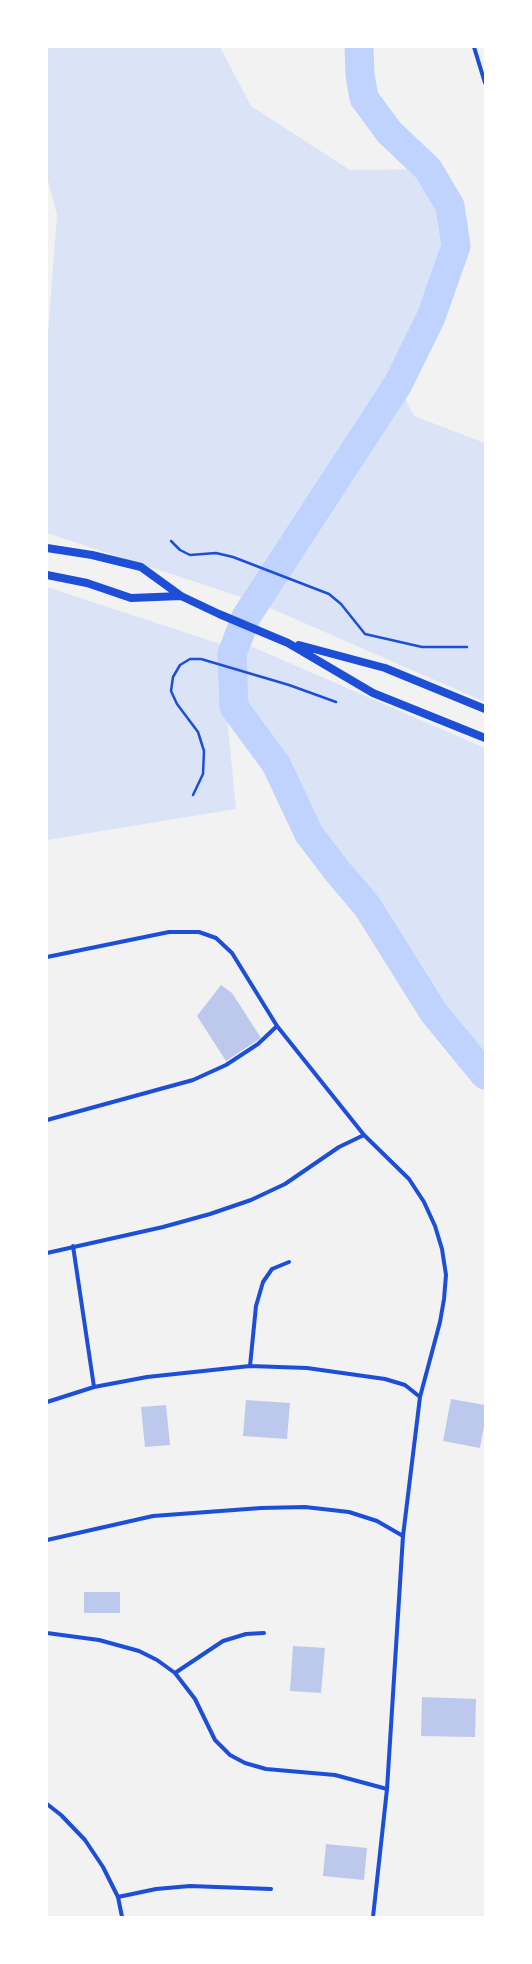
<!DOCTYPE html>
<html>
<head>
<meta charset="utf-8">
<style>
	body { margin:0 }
	#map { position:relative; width:532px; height:1964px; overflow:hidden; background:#f2f2f2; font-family:Quicksand,sans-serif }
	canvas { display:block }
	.frame { position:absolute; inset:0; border:48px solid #fff; pointer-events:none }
</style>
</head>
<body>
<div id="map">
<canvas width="532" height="1964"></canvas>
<div class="frame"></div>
</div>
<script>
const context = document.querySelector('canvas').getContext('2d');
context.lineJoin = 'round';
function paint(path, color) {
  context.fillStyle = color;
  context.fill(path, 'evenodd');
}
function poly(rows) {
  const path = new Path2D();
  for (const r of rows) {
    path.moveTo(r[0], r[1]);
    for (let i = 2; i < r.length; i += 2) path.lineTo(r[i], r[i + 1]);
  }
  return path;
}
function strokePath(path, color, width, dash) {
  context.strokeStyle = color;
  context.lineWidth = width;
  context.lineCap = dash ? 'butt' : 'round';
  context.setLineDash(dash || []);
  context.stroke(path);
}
paint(poly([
	[47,47,220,47,251,106,350,170,428,169,450,206,456,246,431,317,398,384,414,416,485,443,485,702,256,602,47,533,47,346,57,215,47,177],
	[47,587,220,644,236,809,47,840],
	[239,641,485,748,485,1075,434,1013,367,906,338,872,309,834,276,764,234,707,226,656]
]), '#dbe4f7');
strokePath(poly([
	[359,47,360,75,364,98,389,132,428,169,450,206,456,246,431,317,398,384,246,617,232,654,234,707,276,764,309,834,338,872,367,906,434,1013,485,1075]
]), '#bfd3fe', 29);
paint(poly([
	[221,985,232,993,261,1038,226,1061,197,1016],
	[451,1399,485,1405,485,1421,480,1448,443,1441],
	[246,1400,290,1403,287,1439,243,1436],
	[166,1405,170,1445,145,1447,141,1407],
	[84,1592,120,1592,120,1613,84,1613],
	[293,1646,325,1648,321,1693,290,1691],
	[422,1697,476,1699,475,1737,421,1736],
	[326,1844,367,1848,364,1880,323,1876]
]), '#bdc9ec');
strokePath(poly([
	[171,541,180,550,190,555,216,553,233,557,329,594,341,604,365,634,422,647,467,647],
	[193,795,203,774,204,751,198,732,177,704,171,691,173,677,180,665,190,659,201,659,289,685,336,702]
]), '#1d4ed8', 2.5);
strokePath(poly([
	[474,47,485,83],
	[47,957,169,932,199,932,216,938,232,953,277,1026,364,1135,409,1179,424,1202,435,1226,442,1249,446,1275,444,1299,440,1322,420,1397,403,1536,387,1789,373,1917],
	[47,1120,193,1080,226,1065,258,1044,277,1026],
	[73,1246,94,1387],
	[47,1253,163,1227,210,1214,251,1200,285,1184,339,1147,364,1135],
	[250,1366,256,1306,263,1282,272,1269,289,1262],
	[47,1402,94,1387,147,1377,250,1366,307,1368,385,1379,405,1385,420,1397],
	[47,1540,153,1516,261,1508,305,1507,349,1512,377,1521,403,1536],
	[47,1633,99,1640,139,1651,157,1660,175,1673,195,1699,215,1740,230,1755,245,1763,266,1769,335,1775,387,1789],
	[175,1673,223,1641,246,1634,264,1633],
	[47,1804,61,1815,85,1840,103,1867,118,1897,122,1917],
	[118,1897,156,1889,190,1886,271,1889]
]), '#1d4ed8', 4);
strokePath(poly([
	[47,548,92,555,141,567,181,596,219,614,288,643,373,693,485,738],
	[47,575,87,583,131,598,181,596],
	[299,645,385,668,485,709]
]), '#1d4ed8', 8);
</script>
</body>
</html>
